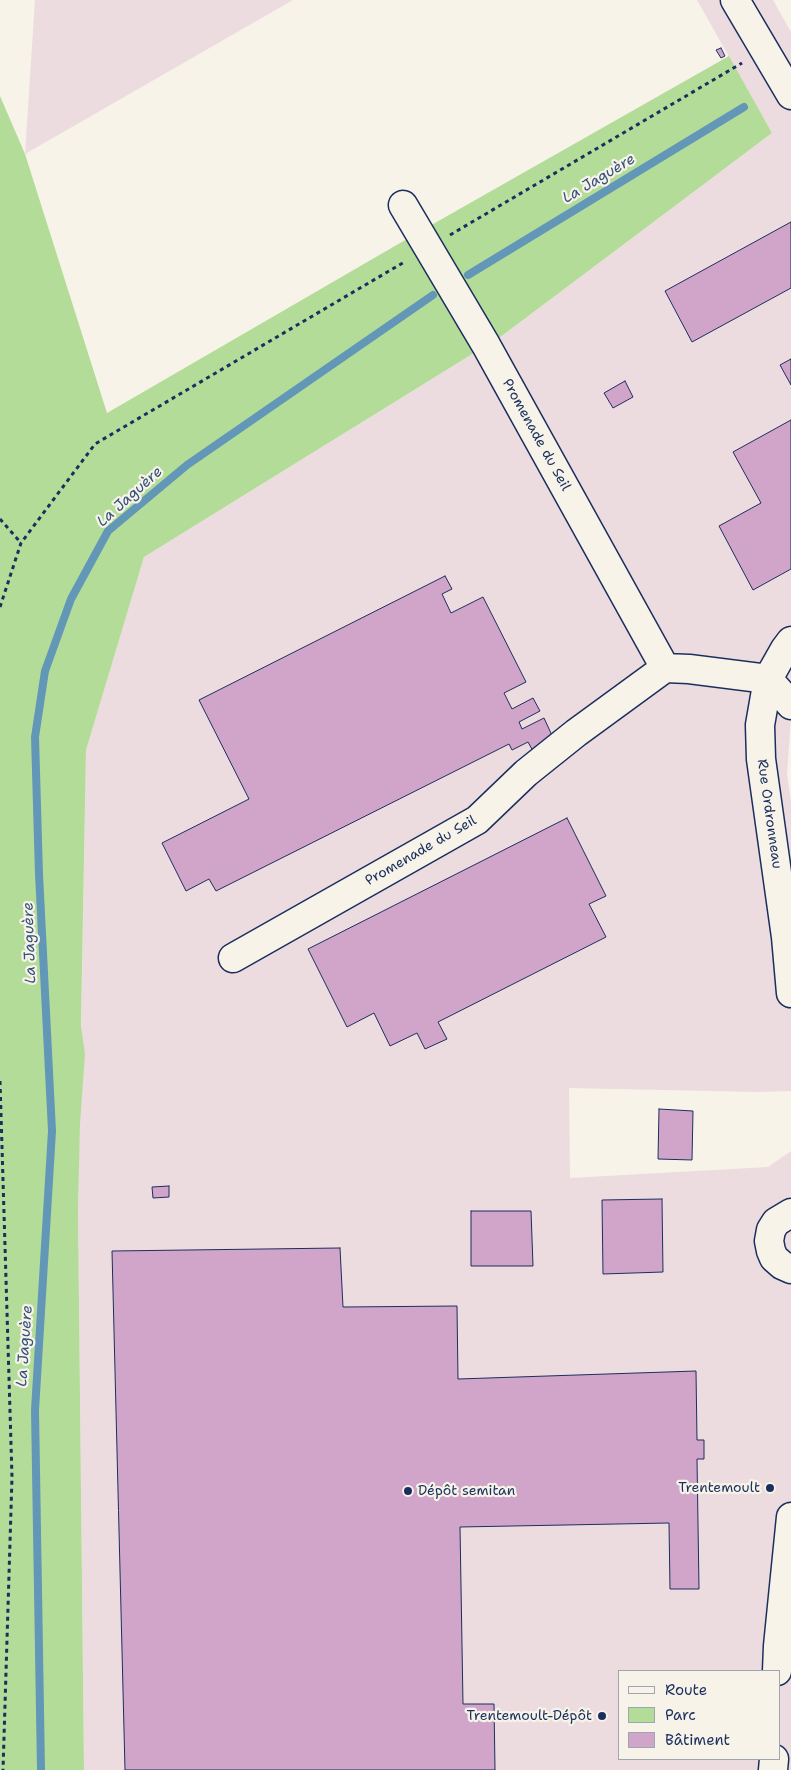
<!DOCTYPE html>
<html>
<head>
<meta charset="utf-8">
<style>
	body { margin:0 }
	#map { position:relative; width:791px; height:1770px; overflow:hidden; background:#f7f3e8; font-family:"Shantell Sans",sans-serif }
	canvas { display:block }
	.legend { position:absolute; left:618px; top:1670px; width:162px; height:90px; box-sizing:border-box; background:#f7f3e8; border:1px solid #9fa5b1; margin:0; padding:6px 9px; list-style:none; font-size:15px; color:#1b2f5e }
	.legend li { display:flex; align-items:center; gap:10px; height:25px }
	.legend b { width:25px; border:1px solid #9fa5b1 }
</style>
</head>
<body>
<div id="map">
<canvas width="791" height="1770"></canvas>
<ul class="legend">
<li><b style="height:6px;background:#f7f3e8"></b>Route</li>
<li><b style="height:14px;background:#b4dc99"></b>Parc</li>
<li><b style="height:14px;background:#d1a5c9"></b>Bâtiment</li>
</ul>
</div>
<script>
const context = document.querySelector('canvas').getContext('2d');
context.lineJoin = 'round';
function paint(path, color) {
  context.fillStyle = color;
  context.fill(path, 'evenodd');
}
function poly(rows) {
  const path = new Path2D();
  for (const r of rows) {
    path.moveTo(r[0], r[1]);
    for (let i = 2; i < r.length; i += 2) path.lineTo(r[i], r[i + 1]);
  }
  return path;
}
function strokePath(path, color, width, dash) {
  context.strokeStyle = color;
  context.lineWidth = width;
  context.lineCap = dash ? 'butt' : 'round';
  context.setLineDash(dash || []);
  context.stroke(path);
}
function write(font, color, halo, rows, align = 'center') {
  context.font = font + ' "Shantell Sans",sans-serif';
  context.lineWidth = 4.5;
  context.setLineDash([]);
  context.textBaseline = 'middle';
  context.strokeStyle = halo;
  context.fillStyle = color;
  for (const [text, x, y, turn = 0] of rows) {
    context.save();
    context.translate(x, y);
    context.rotate((+turn || 0) * Math.PI / 180);
    context.textAlign = isNaN(turn) ? turn : align;
    if (halo) context.strokeText(text, 0, 0);
    context.fillText(text, 0, 0);
    context.restore();
  }
}
paint(poly([
	[35,0,293,0,25,154],
	[697,0,773,0,791,32,791,716,787,775,791,801,791,1091,757,1092,569,1088,570,1178,768,1167,791,1151,791,1770,84,1770,78,1210,86,749,144,557,503,335,772,133],
	[620,1671,780,1671,780,1759,620,1759]
]), '#ecdcdf');
paint(poly([
	[729,56,772,133,503,335,144,557,86,750,81,1026,85,1054,80,1124,78,1210,84,1770,0,1770,0,96,25,154,107,413,419,232]
]), '#b4dc99');
strokePath(poly([
	[468,275,744,107],
	[41,1770,35,1410,52,1131,39,874,35,737,45,671,71,599,108,531,187,465,433,295]
]), '#6297b7', 8);
const building = poly([
	[721,48,725,56,721,58,716,50,721,48],
	[791,222,791,288,692,342,665,291,791,222],
	[791,359,791,385,780,365,791,359],
	[625,381,633,397,613,408,604,393,625,381],
	[791,420,791,569,753,590,719,526,761,503,733,452,791,420],
	[445,576,452,589,442,594,451,613,483,597,526,682,504,693,512,709,533,698,540,711,519,722,522,729,544,718,555,742,534,753,528,742,512,750,509,744,216,891,209,879,186,891,162,843,249,799,199,700,445,576],
	[567,818,606,896,589,904,606,937,438,1022,447,1039,425,1049,417,1033,390,1046,374,1013,347,1027,308,949,567,818],
	[659,1109,693,1111,692,1160,658,1159,659,1109],
	[169,1186,169,1197,153,1198,152,1187,169,1186],
	[662,1199,663,1272,603,1274,602,1200,662,1199],
	[471,1211,531,1211,533,1266,471,1266,471,1211],
	[340,1248,343,1307,457,1306,458,1379,696,1371,697,1440,704,1440,704,1459,697,1459,699,1589,670,1589,669,1523,460,1527,463,1704,494,1704,495,1770,125,1770,112,1251,340,1248]
]);
paint(building, '#d1a5c9');
strokePath(building, '#1b2f5e', 1);
const minor = poly([
	[735,0,791,95],
	[403,205,486,345,665,668,689,669,768,679,791,705],
	[791,641,785,649,768,679,760,725,761,759,786,937,791,993],
	[233,958,477,820,526,773,576,733,665,668],
	[791,1213,776,1222,771,1230,769,1241,771,1251,774,1258,782,1265,791,1269],
	[777,1671,778,1646,791,1517],
	[773,1770,774,1759]
]);
strokePath(minor, '#1b2f5e', 31);
strokePath(poly([
	[450,235,742,63],
	[0,519,21,543],
	[0,607,21,543,95,444,406,261],
	[0,1081,12,1477,3,1770]
]), '#1b2f5e', 3, [4, 4]);
strokePath(minor, '#f7f3e8', 28);
for (const [x, y, r, color] of [
	[770,1488,5,"#1b2f5e"],
	[408,1491,5,"#1b2f5e"],
	[602,1716,5,"#1b2f5e"]
]) {
  const dot = new Path2D();
  dot.arc(x, y, r, 0, 2 * Math.PI);
  context.fillStyle = color;
  context.fill(dot);
  strokePath(dot, '#f7f3e8', 2);
}
write('14px', '#1b2f5e', '#f7f3e8', [
	["Promenade du Seil",536,435,61],
	["Rue Ordronneau",769,814,82],
	["Promenade du Seil",421,851,-30]
]);
write('14px', '#1b2f5e', '#f7f3e8', [
	["Trentemoult",760,1488],
	["Dépôt semitan",418,1491,"left"],
	["Trentemoult-Dépôt",592,1716]
], 'right');
write('italic 15px', '#33527c', '#f7f3e8', [
	["La Jaguère",599,179,-31],
	["La Jaguère",130,497,-42],
	["La Jaguère",30,943,-92],
	["La Jaguère",25,1346,-86]
]);
</script>
</body>
</html>
